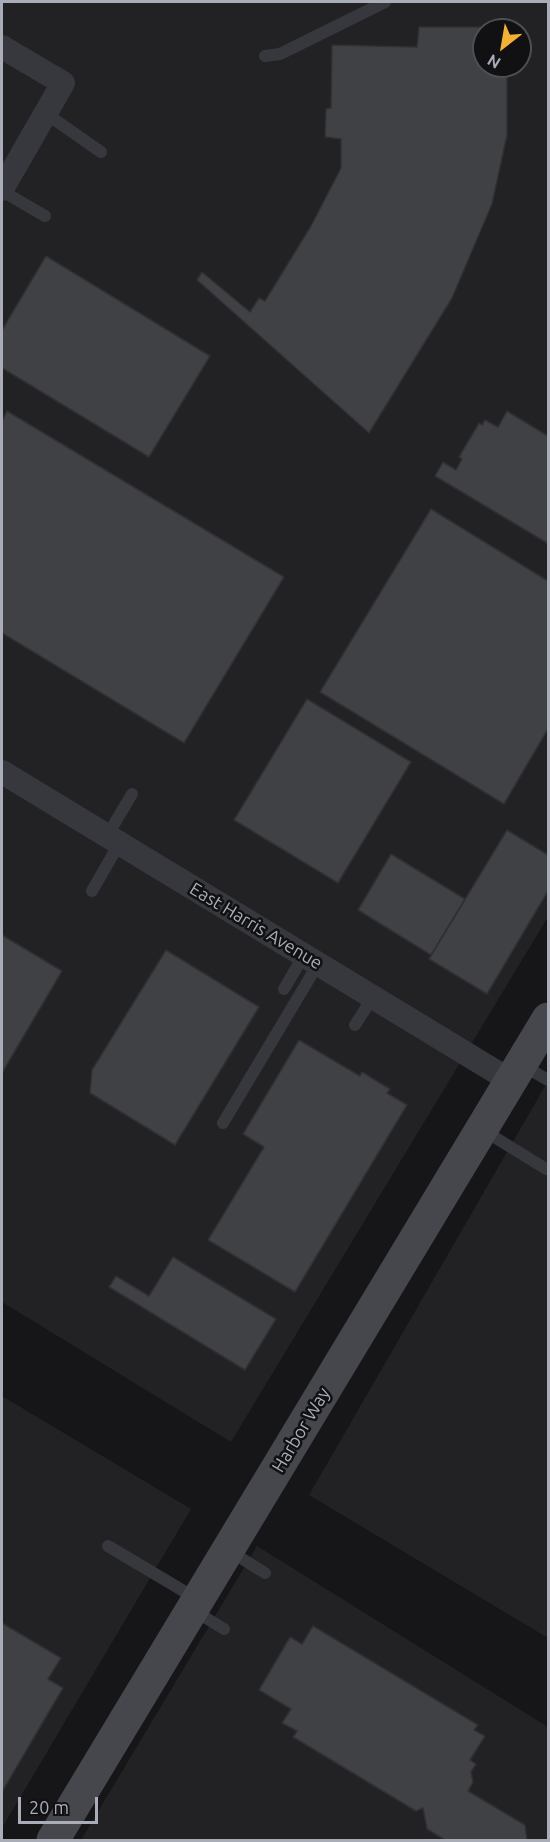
<!DOCTYPE html>
<html>
<head>
<meta charset="utf-8">
<style>
	body { margin:0 }
	#map { position:relative; width:550px; height:1842px; overflow:hidden; background:#161618; font-family:Ubuntu,sans-serif }
	canvas { display:block }
	.frame { position:absolute; inset:0; border:3px solid #a8adb8; pointer-events:none }
	.north { position:absolute; left:472px; top:18px; width:60px; height:60px; box-sizing:border-box; background:#111113; border:2px solid #4d4f55; border-radius:50%; rotate:211deg; font-size:16px; font-weight:700; line-height:24px; text-align:center; color:#a8adb8 }
	.north::after { content:''; display:block; margin:auto; width:21px; height:27px; background:#f2b134; clip-path:polygon(50% 0,100% 100%,50% 72%,0 100%) }
	.scale { position:absolute; left:18px; top:1797px; width:80px; height:27px; box-sizing:border-box; border:3px solid #a8adb8; border-top:0; padding-left:8px; font-size:18px; line-height:21px; white-space:nowrap; color:#a8adb8; -webkit-text-stroke:4px #111113; paint-order:stroke }
</style>
</head>
<body>
<div id="map">
<canvas width="550" height="1842"></canvas>
<div class="frame"></div>
<div class="north">N</div>
<div class="scale">20 m</div>
</div>
<script>
const context = document.querySelector('canvas').getContext('2d');
context.lineJoin = 'round';
function paint(path, color) {
  context.fillStyle = color;
  context.fill(path, 'evenodd');
}
function poly(rows) {
  const path = new Path2D();
  for (const r of rows) {
    path.moveTo(r[0], r[1]);
    for (let i = 2; i < r.length; i += 2) path.lineTo(r[i], r[i + 1]);
  }
  return path;
}
function strokePath(path, color, width, dash) {
  context.strokeStyle = color;
  context.lineWidth = width;
  context.lineCap = dash ? 'butt' : 'round';
  context.setLineDash(dash || []);
  context.stroke(path);
}
function write(font, color, halo, rows, align = 'center') {
  context.font = font + ' Ubuntu,sans-serif';
  context.lineWidth = 5;
  context.setLineDash([]);
  context.textBaseline = 'middle';
  context.strokeStyle = halo;
  context.fillStyle = color;
  for (const [text, x, y, turn = 0] of rows) {
    context.save();
    context.translate(x, y);
    context.rotate((+turn || 0) * Math.PI / 180);
    context.textAlign = isNaN(turn) ? turn : align;
    if (halo) context.strokeText(text, 0, 0);
    context.fillText(text, 0, 0);
    context.restore();
  }
}
paint(poly([
	[2,2,548,2,548,917,231,1442,2,1302],
	[484,30,520,30,520,66,484,66],
	[548,1081,548,1638,309,1495],
	[2,1396,191,1509,2,1828],
	[257,1546,548,1727,548,1840,81,1840]
]), '#222225');
const building = poly([
	[419,27,499,27,499,30,484,30,484,66,505,66,507,76,507,135,492,204,452,298,369,433,197,280,202,272,250,312,259,298,265,301,311,226,341,168,341,139,325,137,326,109,331,108,332,45,417,47,419,27],
	[46,256,210,356,149,457,2,368,2,330,46,256],
	[7,411,284,577,184,743,2,633,2,421,7,411],
	[507,411,548,436,548,539,547,543,435,476,443,462,456,470,462,459,459,457,479,423,482,425,485,420,498,427,507,411],
	[431,509,548,581,548,729,504,804,320,692,431,509],
	[307,699,411,762,338,883,234,820,307,699],
	[507,830,548,855,548,891,487,994,429,959,507,830],
	[391,854,465,899,431,955,358,910,391,854],
	[2,935,62,971,2,1073,2,935],
	[166,950,259,1007,175,1145,90,1093,92,1070,166,950],
	[299,1040,360,1076,362,1072,390,1089,387,1093,407,1105,295,1292,208,1240,264,1147,243,1134,299,1040],
	[173,1257,276,1319,245,1370,109,1287,116,1276,149,1296,173,1257],
	[2,1623,61,1658,48,1679,63,1688,2,1792,2,1623],
	[313,1626,478,1725,474,1730,485,1736,470,1760,476,1764,471,1772,473,1782,468,1791,525,1825,527,1840,445,1840,427,1829,423,1808,416,1811,293,1737,297,1731,282,1723,291,1709,259,1690,290,1637,302,1644,313,1626]
]);
paint(building, '#404145');
strokePath(building, '#303034', 1.5);
strokePath(poly([
	[265,56,280,54,385,2],
	[45,113,101,152],
	[2,191,45,216],
	[107,836,132,794],
	[92,891,119,844],
	[284,989,304,955],
	[355,1025,373,997],
	[522,1065,548,1080],
	[223,1123,318,964],
	[483,1130,546,1169],
	[108,1546,197,1599],
	[228,1550,265,1573],
	[193,1610,224,1629]
]), '#37383d', 12);
strokePath(poly([
	[2,47,63,83,2,189],
	[2,772,511,1081]
]), '#37383d', 24);
strokePath(poly([
	[53,1840,548,1019]
]), '#45474d', 33);
write('18px', '#a8adb8', '#111113', [
	["East Harris Avenue",256,926,31],
	["Harbor Way",301,1430,-59]
]);
</script>
</body>
</html>
